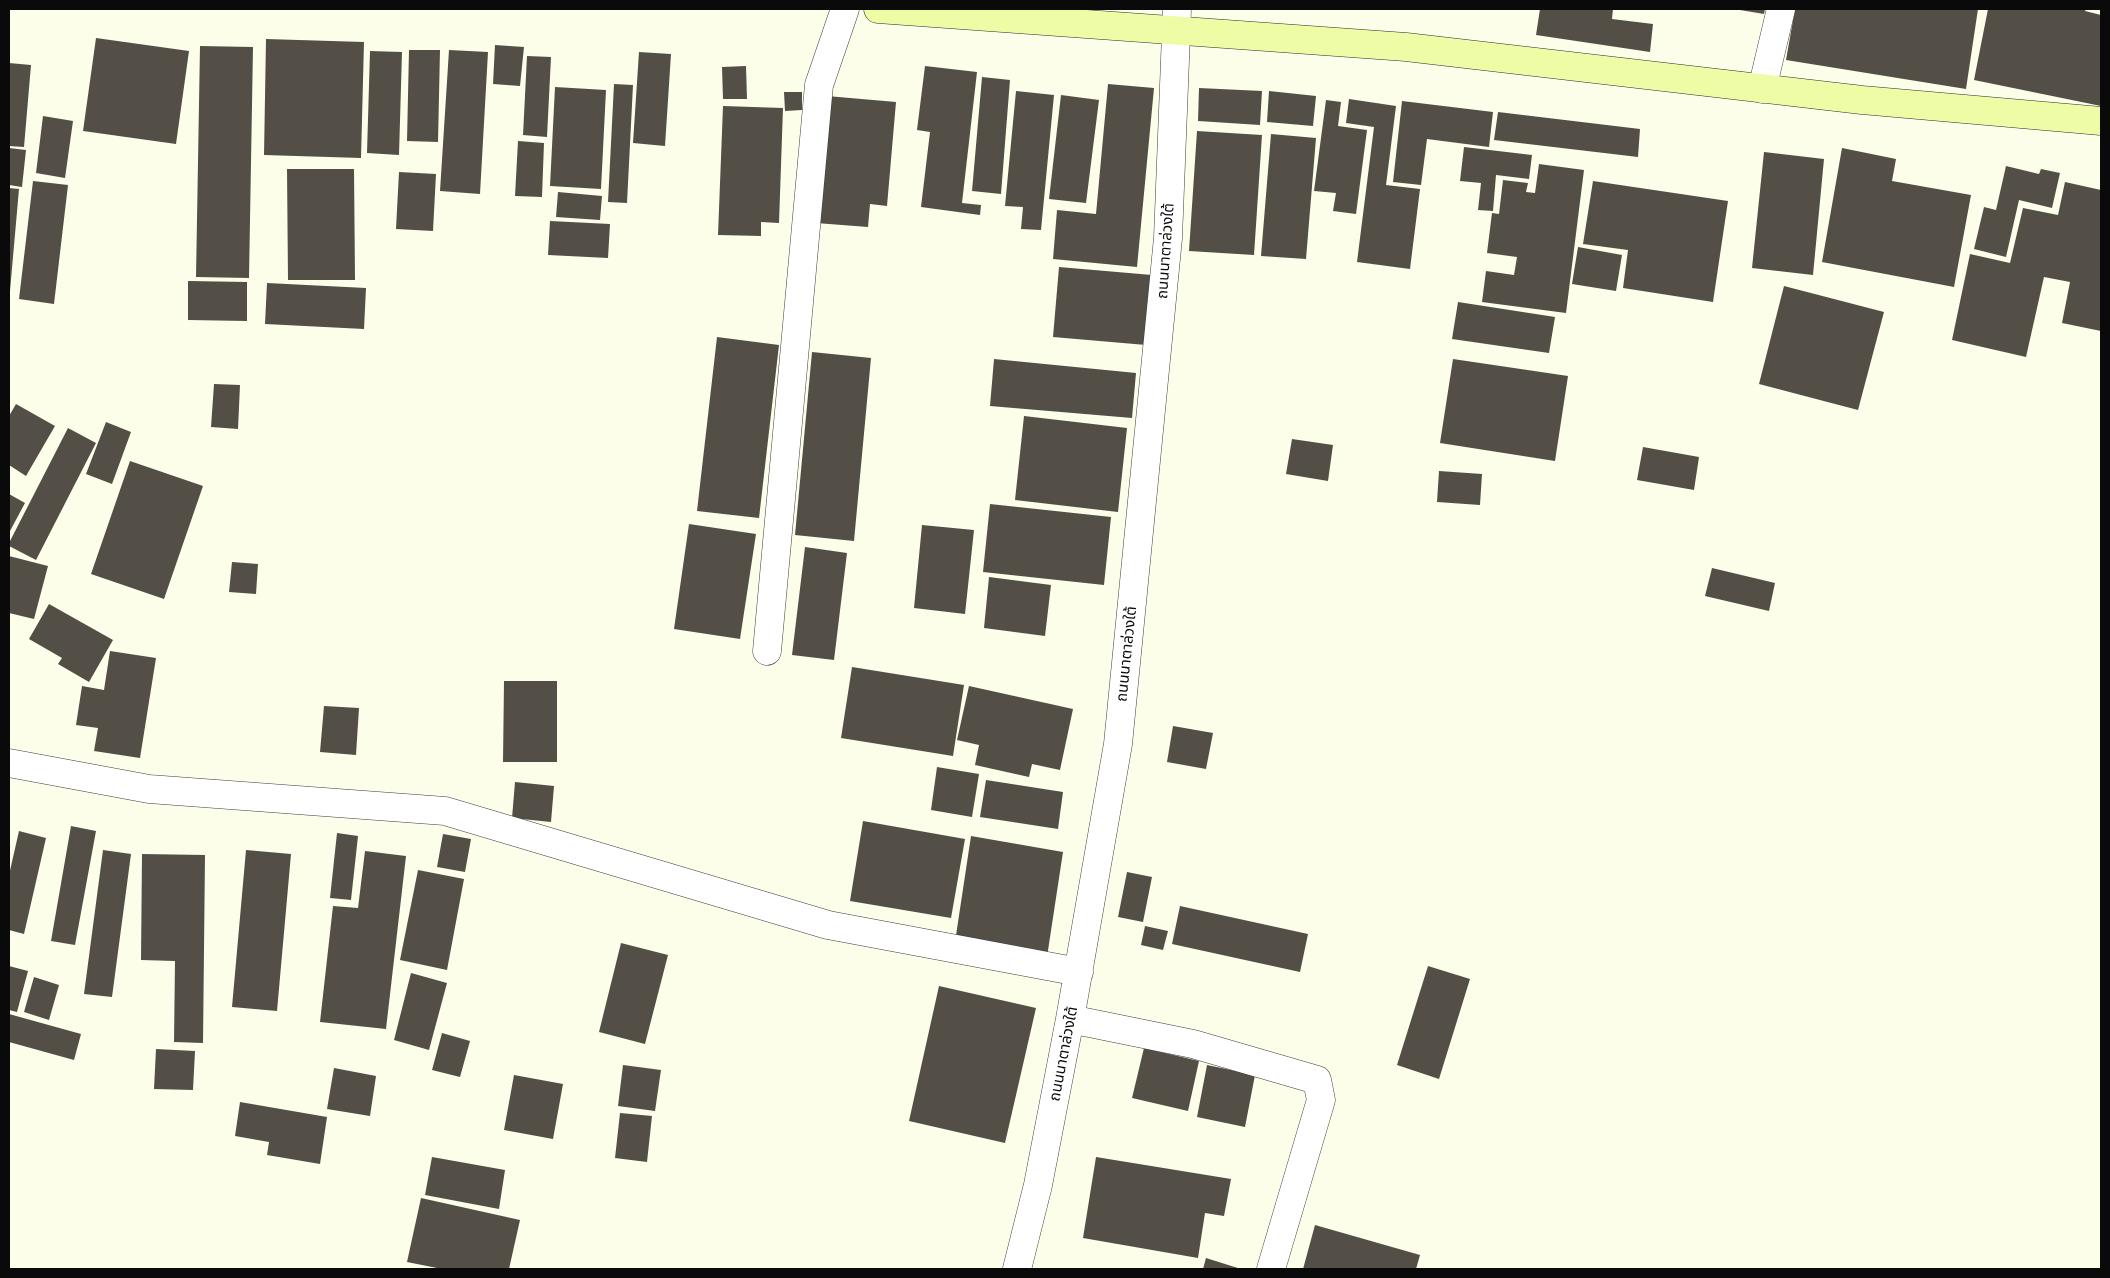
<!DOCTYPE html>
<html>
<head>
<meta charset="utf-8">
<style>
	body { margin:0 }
	#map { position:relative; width:2110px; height:1278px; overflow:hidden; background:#fdfee9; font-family:Lora,serif }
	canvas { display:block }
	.frame { position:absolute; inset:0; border:10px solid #0a0a0a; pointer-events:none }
</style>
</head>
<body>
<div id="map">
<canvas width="2110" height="1278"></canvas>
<div class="frame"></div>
</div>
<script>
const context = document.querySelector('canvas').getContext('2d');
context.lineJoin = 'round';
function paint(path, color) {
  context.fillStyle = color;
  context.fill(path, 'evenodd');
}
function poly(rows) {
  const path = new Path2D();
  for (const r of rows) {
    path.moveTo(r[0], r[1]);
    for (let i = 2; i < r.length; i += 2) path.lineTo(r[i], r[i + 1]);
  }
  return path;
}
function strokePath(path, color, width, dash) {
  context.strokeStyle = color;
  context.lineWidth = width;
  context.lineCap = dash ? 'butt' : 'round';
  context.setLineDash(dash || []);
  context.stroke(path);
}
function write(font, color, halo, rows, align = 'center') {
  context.font = font + ' Lora,"Noto Sans Thai",serif';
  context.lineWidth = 5;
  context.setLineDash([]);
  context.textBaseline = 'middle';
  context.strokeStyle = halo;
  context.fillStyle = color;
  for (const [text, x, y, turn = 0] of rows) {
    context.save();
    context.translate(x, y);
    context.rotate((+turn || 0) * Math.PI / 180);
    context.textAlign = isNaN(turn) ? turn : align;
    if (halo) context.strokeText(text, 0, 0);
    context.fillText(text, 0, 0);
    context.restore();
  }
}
paint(poly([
	[1540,9,1613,9,1612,19,1653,24,1650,52,1536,35],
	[1734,9,1765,9,1764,14],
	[1795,9,1978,9,1966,89,1786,60],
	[1988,9,2086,9,2085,11,2101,15,2101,106,1974,80],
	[96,38,189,51,176,144,83,131],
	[266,39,364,42,361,158,264,155],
	[495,45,524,47,520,86,493,84],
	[200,46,253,47,249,278,196,277],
	[409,50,440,50,438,142,407,141],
	[449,50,488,52,480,194,440,191],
	[370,51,402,52,399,155,367,153],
	[639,52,671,54,665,146,633,143],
	[527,56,551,57,547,137,523,135],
	[9,63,31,65,24,147,9,146],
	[746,66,747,99,723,99,722,67],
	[925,66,977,72,962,203,981,205,980,215,921,207,930,132,917,130],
	[982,77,1010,80,1001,194,972,191],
	[614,84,633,85,627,203,608,202],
	[1108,84,1154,88,1137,267,1053,259,1057,210,1096,214],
	[555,87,606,90,601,189,550,186],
	[1199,88,1262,91,1260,125,1198,121],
	[1016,91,1054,95,1041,230,1021,229,1023,207,1005,206],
	[1269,91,1316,96,1313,126,1267,122],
	[784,92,802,92,802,110,785,111],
	[1061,95,1099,100,1086,203,1049,199],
	[827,96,896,102,887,206,870,204,868,227,816,223],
	[1349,99,1396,106,1386,185,1420,189,1410,269,1357,262,1374,127,1346,123],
	[1326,100,1341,102,1338,126,1367,130,1356,214,1333,211,1336,193,1314,191],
	[1402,101,1493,112,1489,147,1427,139,1421,185,1393,182],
	[723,106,783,108,779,223,761,222,761,236,718,235],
	[1498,112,1640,129,1638,157,1494,140],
	[43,116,73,121,65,178,36,173],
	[1197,131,1262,135,1254,255,1189,251],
	[1271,134,1316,138,1306,259,1261,256],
	[518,141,544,143,542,197,515,196],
	[1464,147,1532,155,1529,179,1496,175,1493,211,1478,210,1481,183,1460,181],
	[9,148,26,150,22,187,9,185],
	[1842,148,1896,159,1892,181,1971,195,1954,287,1822,262],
	[1764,152,1824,159,1813,275,1752,268],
	[1539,164,1584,170,1566,313,1482,302,1486,271,1514,275,1517,257,1487,253,1492,213,1499,214,1503,180,1528,183,1526,192,1535,193],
	[2006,166,2039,174,2041,169,2060,173,2052,208,2019,200,2006,257,1974,249,1984,207,1996,210],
	[287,169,354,169,355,280,288,280],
	[399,172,436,174,433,231,396,229],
	[33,181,68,185,54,304,19,299],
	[1593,181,1728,201,1713,302,1623,288,1628,250,1583,244],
	[2065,182,2101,190,2101,331,2062,323,2070,282,2044,277,2026,357,1952,340,1970,254,2010,263,2023,208,2058,215],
	[9,188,19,189,10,291,9,291],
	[558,192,602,196,600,220,556,217],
	[550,221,610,224,608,258,548,255],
	[1578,247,1622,255,1616,291,1572,284],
	[1059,267,1152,275,1146,345,1053,337],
	[188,281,247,282,247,321,188,320],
	[267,283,366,288,364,329,265,324],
	[1784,286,1884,312,1858,410,1759,384],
	[1458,302,1555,317,1549,353,1452,339],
	[717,337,779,345,759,518,697,511],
	[812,352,871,358,854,541,795,535],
	[994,359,1136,373,1132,418,990,406],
	[1453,359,1568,376,1555,461,1440,443],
	[214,384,240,385,238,429,211,427],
	[16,404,55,426,26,476,9,465,9,416],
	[1024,416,1127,428,1118,512,1015,500],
	[106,422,131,432,112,484,86,474],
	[68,428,96,443,36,560,9,546,9,543],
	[1292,439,1333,445,1328,481,1286,474],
	[1643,447,1699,457,1694,490,1637,480],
	[130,461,203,486,164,599,91,574],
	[1439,471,1482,474,1480,505,1437,502],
	[9,494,25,503,10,531,9,530],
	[990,504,1111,517,1104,585,983,572],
	[689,524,756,534,740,639,674,629],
	[922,525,974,530,965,614,914,608],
	[805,547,847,553,834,660,792,655],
	[9,556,48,566,34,619,9,613],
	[232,562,258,564,256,594,229,592],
	[1712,568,1775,583,1769,611,1705,596],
	[989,577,1051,585,1045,636,984,628],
	[49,604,113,640,89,682,58,664,62,658,29,639],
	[110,651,156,658,140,758,94,751,98,728,76,725,82,686,104,690],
	[852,667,964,685,953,756,841,738],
	[504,681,557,681,557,762,503,762],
	[969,686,1073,709,1060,770,1032,764,1029,777,975,765,979,745,957,740],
	[324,706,359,708,356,755,320,752],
	[1173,726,1213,733,1206,769,1167,762],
	[937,767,979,774,972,817,931,810],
	[986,780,1063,792,1058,829,980,817],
	[515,782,554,786,551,822,512,818],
	[863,821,965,839,951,918,850,901],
	[71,826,96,831,75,945,51,941],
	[19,831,46,838,24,934,9,930,9,875],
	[337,833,358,836,351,900,330,898],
	[443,834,471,839,465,872,437,867],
	[971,836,1063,852,1047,957,955,942],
	[103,850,131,854,112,997,84,994],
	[246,850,291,854,277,1011,232,1007],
	[365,851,406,856,386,1029,320,1022,333,906,358,908],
	[142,854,205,855,203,1043,174,1042,175,961,141,960],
	[418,870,464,879,447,970,400,960],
	[1127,872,1152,877,1143,922,1118,917],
	[1180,906,1308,934,1300,972,1172,944],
	[1145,926,1168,931,1163,950,1141,945],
	[621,943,668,955,645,1044,599,1032],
	[9,966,28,971,17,1012,9,1010],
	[1428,966,1470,979,1439,1079,1397,1065],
	[411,973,447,983,429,1050,394,1040],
	[34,977,59,985,49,1020,24,1012],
	[939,986,1036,1008,1005,1143,909,1121],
	[9,1014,81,1034,74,1060,9,1042],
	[442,1033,470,1041,460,1077,432,1070],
	[1144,1048,1199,1061,1188,1111,1132,1098],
	[156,1049,195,1051,193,1090,154,1089],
	[623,1065,661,1070,655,1111,618,1106],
	[1207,1065,1255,1075,1245,1127,1197,1117],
	[334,1068,376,1076,370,1116,327,1109],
	[514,1075,563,1084,553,1139,504,1130],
	[240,1102,327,1117,320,1164,267,1155,269,1142,235,1136],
	[620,1113,652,1116,647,1162,615,1158],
	[432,1157,505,1170,499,1209,425,1195],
	[1096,1157,1231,1179,1224,1216,1205,1213,1198,1258,1083,1238],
	[421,1198,520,1220,509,1269,442,1269,407,1262],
	[1315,1225,1420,1255,1416,1269,1303,1269],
	[1206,1258,1241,1269,1203,1269]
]), '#534f47');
const minor = poly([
	[1762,89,1781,9],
	[767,651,819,85,845,9],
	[9,763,149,789,445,811,828,925,1079,972],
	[1070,1019,1193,1044,1317,1080,1321,1100,1271,1269],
	[1017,1269,1038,1185,1070,1019,1118,744,1168,238,1177,9]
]);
const secondary = poly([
	[878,9,1406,47,1862,100,2101,121]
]);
strokePath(minor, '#3d3d3d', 29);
strokePath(secondary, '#2c2c2c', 29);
strokePath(minor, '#fff', 28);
strokePath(secondary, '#eefca6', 28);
write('15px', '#0a0a0a', '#fff', [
	["ถนนนาตาล่วงใต้",1166,251,-86],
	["ถนนนาตาล่วงใต้",1127,654,-84],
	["ถนนนาตาล่วงใต้",1064,1054,-79]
]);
</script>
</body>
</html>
